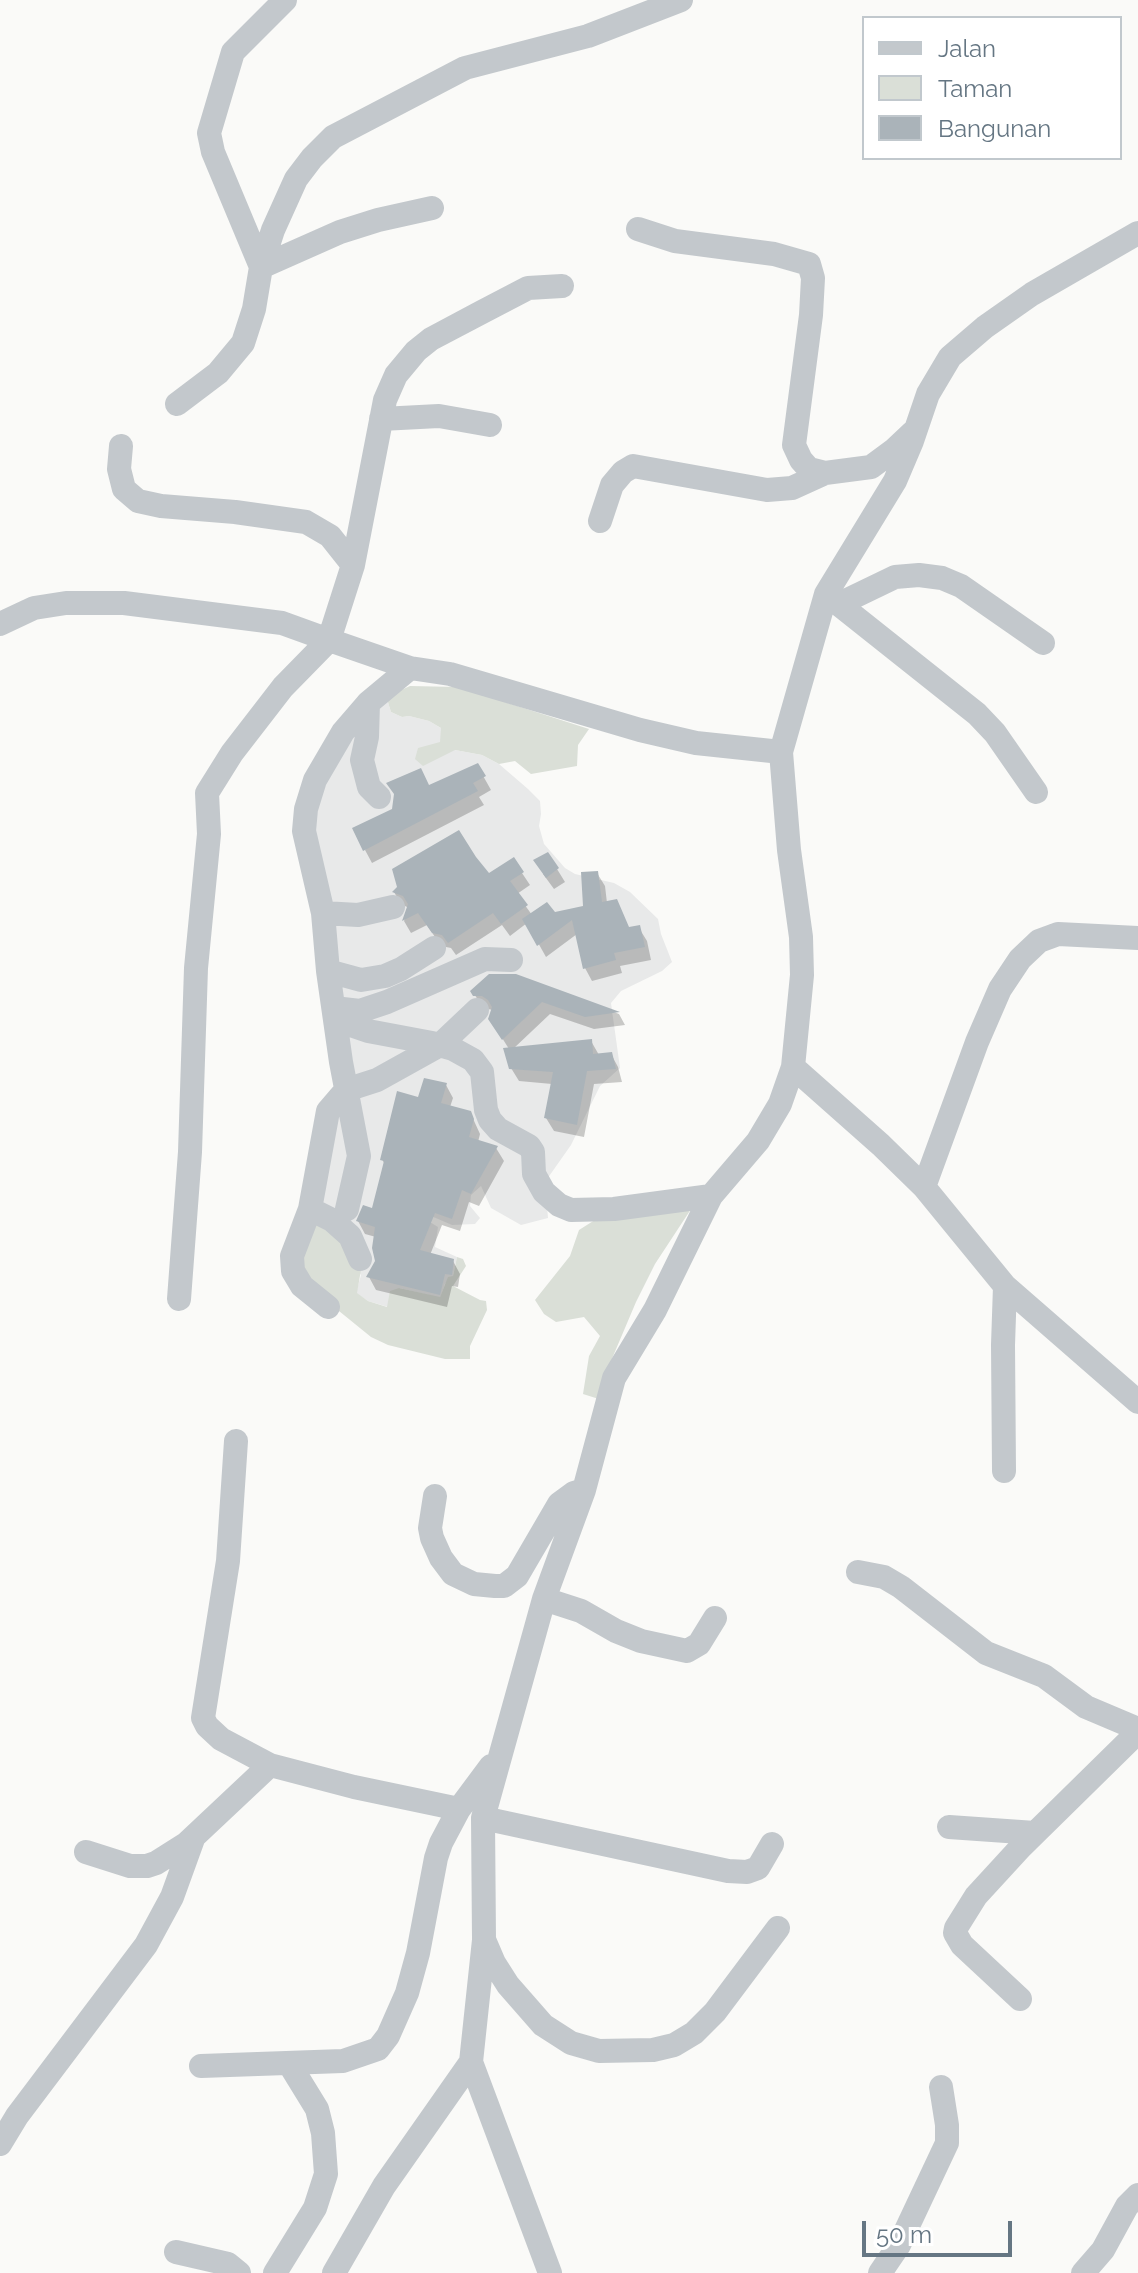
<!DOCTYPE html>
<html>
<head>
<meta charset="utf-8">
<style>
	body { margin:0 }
	#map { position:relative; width:1138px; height:2273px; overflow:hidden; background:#fafaf8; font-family:Raleway,sans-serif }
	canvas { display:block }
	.legend { position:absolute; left:862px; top:16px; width:260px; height:144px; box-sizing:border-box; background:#fff; border:2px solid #c1c8cd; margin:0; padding:10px 14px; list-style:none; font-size:24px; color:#657683 }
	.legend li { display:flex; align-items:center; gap:16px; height:40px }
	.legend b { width:40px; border:2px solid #c1c8cd }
	.scale { position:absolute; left:862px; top:2221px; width:150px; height:36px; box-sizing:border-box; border:4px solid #657683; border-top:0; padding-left:10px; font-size:24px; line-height:28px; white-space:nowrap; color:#657683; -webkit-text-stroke:6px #fff; paint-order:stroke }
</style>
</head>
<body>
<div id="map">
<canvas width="1138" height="2273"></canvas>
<ul class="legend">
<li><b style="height:10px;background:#c3c8cc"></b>Jalan</li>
<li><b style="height:22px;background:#dadfd7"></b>Taman</li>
<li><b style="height:22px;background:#aab3b9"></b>Bangunan</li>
</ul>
<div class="scale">50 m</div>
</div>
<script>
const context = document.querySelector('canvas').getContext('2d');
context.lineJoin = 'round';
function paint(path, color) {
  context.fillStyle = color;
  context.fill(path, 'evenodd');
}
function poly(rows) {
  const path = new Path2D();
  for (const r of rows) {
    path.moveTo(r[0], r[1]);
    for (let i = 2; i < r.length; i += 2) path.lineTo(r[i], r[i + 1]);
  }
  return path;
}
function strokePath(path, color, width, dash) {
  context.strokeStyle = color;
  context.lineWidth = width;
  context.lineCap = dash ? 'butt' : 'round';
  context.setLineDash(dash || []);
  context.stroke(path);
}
paint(poly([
	[387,699,391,712,402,717,409,716,429,721,441,728,441,742,455,750,482,755,499,764,528,789,540,801,541,814,539,826,544,844,565,868,575,874,614,883,630,892,658,919,661,934,672,962,662,971,621,991,611,1003,620,1068,600,1086,571,1145,545,1182,548,1218,521,1225,491,1208,481,1186,471,1195,470,1206,480,1218,475,1224,452,1225,431,1216,430,1222,438,1227,435,1247,457,1257,453,1276,445,1284,440,1298,399,1288,388,1307,368,1301,356,1293,361,1275,317,1218,327,1126,353,1105,309,823,338,756]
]), '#e8e9e9');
paint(poly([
	[410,686,458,687,589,729,578,745,577,766,531,774,515,761,499,764,482,755,455,750,423,766,415,759,418,748,440,742,441,728,429,721,409,716,402,717,391,712,387,699,390,695],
	[695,1203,655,1264,636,1302,608,1368,602,1400,583,1394,589,1356,600,1336,584,1317,556,1322,544,1314,535,1300,570,1256,579,1230,598,1218],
	[317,1218,362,1264,357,1293,368,1301,387,1307,390,1291,399,1288,440,1297,448,1277,453,1276,457,1257,463,1259,466,1266,453,1286,480,1300,486,1301,487,1310,470,1346,470,1359,445,1359,388,1345,371,1337,323,1298,301,1273,297,1249]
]), '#dadfd7');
paint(poly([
	[477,765,491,790,479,797,484,805,372,863,365,850,394,811,430,787],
	[557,869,565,882,554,889,543,874],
	[522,873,530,885,517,894,532,915,554,914,585,908,597,873,605,886,607,903,630,929,639,928,647,941,651,960,620,966,622,973,592,981,585,968,577,934,546,957,527,923,510,936,502,925,456,955,451,948,441,946,427,925,411,933,404,921,409,908,401,904,394,892,488,875],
	[515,976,619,1014,625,1025,594,1029,550,1014,513,1049,591,1041,599,1055,611,1054,618,1067,622,1082,594,1084,584,1137,554,1131,546,1118,552,1084,519,1081,511,1068,509,1049,499,1033,493,1010,483,1008,473,992],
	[446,1085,453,1098,450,1107,470,1112,480,1134,478,1142,496,1148,504,1161,479,1206,469,1202,460,1231,442,1225,430,1255,453,1261,460,1274,458,1287,452,1286,447,1307,376,1290,369,1277,377,1262,376,1237,365,1234,358,1221,374,1210,385,1165,382,1159,420,1099]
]), '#0003');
paint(poly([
	[478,763,486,776,473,783,478,791,363,851,352,828,392,809,394,794,386,783,421,768,429,785],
	[459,830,476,857,489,873,514,857,524,872,510,881,528,905,501,924,493,913,448,943,442,935,432,933,418,913,402,921,408,904,403,896,392,892,397,887,392,869],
	[548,852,559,868,546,878,533,860],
	[598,871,602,902,617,899,629,927,640,925,645,947,614,953,616,960,583,969,572,920,537,946,522,919,547,902,555,912,583,906,581,872],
	[489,974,516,974,620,1012,585,1017,542,1002,502,1040,488,1019,492,1007,488,1000,482,996,473,996,470,991],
	[592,1039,593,1054,612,1052,616,1069,587,1071,577,1125,544,1118,553,1072,509,1069,503,1048],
	[424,1078,447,1083,441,1103,471,1111,474,1119,469,1137,498,1146,471,1194,462,1190,452,1219,435,1213,420,1250,454,1259,452,1275,445,1274,440,1295,366,1277,375,1261,372,1248,375,1227,356,1221,363,1205,372,1208,384,1161,380,1160,397,1091,418,1097]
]), '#aab3b9');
strokePath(poly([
	[285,0,233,52,209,133,213,152,261,267,340,232,378,220,432,208],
	[638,229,675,241,774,254,809,264,813,278,811,315,794,445,801,460,809,469,825,473,871,467,894,450,912,433],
	[562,286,528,288,482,312,431,339,416,351,396,375,385,400,353,565,329,640,410,668,450,674,640,730,696,743,781,752],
	[177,404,218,373,243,343,254,309,261,267,273,230,296,179,312,158,333,137,465,68,588,36,681,0],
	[381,419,439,416,490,425],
	[121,446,119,469,124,489,138,501,161,506,235,512,306,522,330,536,353,565],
	[600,521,612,485,623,472,633,466,767,490,792,488,825,473],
	[826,594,977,714,995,733,1036,792],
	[839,604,895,577,919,575,942,578,961,586,1043,643],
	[0,624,34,608,66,603,124,603,282,623,329,640,283,687,232,753,207,793,209,834,196,968,190,1152,179,1299],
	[368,703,367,737,362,760,369,787,379,797],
	[323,913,358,915,393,907],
	[328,971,361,980,385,976,401,969,434,948],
	[334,1008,360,1011,387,1002,485,959,511,960],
	[336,1020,368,1031,432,1043,453,1049,473,1060,482,1072,486,1110,490,1120,498,1129,529,1146,533,1152,534,1174,544,1192,559,1205,571,1210,614,1209,711,1196],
	[793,1067,881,1145,924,1187,1005,1286,1138,1402],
	[924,1187,977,1042,1000,989,1020,959,1039,941,1058,934,1138,938],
	[310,1209,332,1220,350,1236,360,1259],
	[347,1209,359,1156,341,1062,328,971,323,913,304,831,306,809,315,780,343,732,368,703,410,668],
	[328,1307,302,1286,293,1271,292,1256,310,1209,328,1111,346,1090,377,1080,440,1045,477,1010],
	[236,1441,228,1561,203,1718,207,1726,221,1739,270,1765],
	[1004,1471,1003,1345,1005,1286],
	[435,1496,430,1528,432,1538,441,1558,453,1574,474,1584,495,1586,504,1586,517,1576,559,1504,574,1493,584,1490],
	[858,1572,884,1577,901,1587,986,1653,1044,1676,1086,1707,1138,1729],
	[544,1599,581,1611,616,1631,641,1641,687,1651,699,1644,715,1618],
	[483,1818,728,1871,747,1872,758,1868,772,1844],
	[949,1827,1035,1833],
	[86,1852,130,1866,147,1866,156,1863,186,1844,270,1765,354,1787,459,1809,491,1766],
	[485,1942,494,1963,508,1985,543,2025,571,2043,599,2051,653,2050,674,2045,694,2033,715,2012,778,1928],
	[1020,1999,962,1945,955,1933,956,1928,976,1896,1021,1847,1138,1732],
	[201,2066,343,2061,378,2049,388,2036,407,1993,418,1953,436,1858,441,1843,459,1809],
	[0,2144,17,2116,146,1945,172,1897,193,1839],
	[176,2252,228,2264,239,2273],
	[275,2273,315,2208,326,2174,323,2133,317,2109,290,2065],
	[334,2273,384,2186,471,2062],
	[550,2273,471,2062,484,1940,483,1818,544,1599,584,1490,614,1378,655,1310,711,1196,758,1141,780,1104,793,1067,802,975,801,937,789,850,781,752,826,594,895,481,912,441,928,394,950,357,985,327,1032,294,1138,233],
	[880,2273,899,2245,947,2143,947,2125,941,2087],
	[1083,2273,1103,2250,1127,2206,1138,2195]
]), '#c3c8cc', 24);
</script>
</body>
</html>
